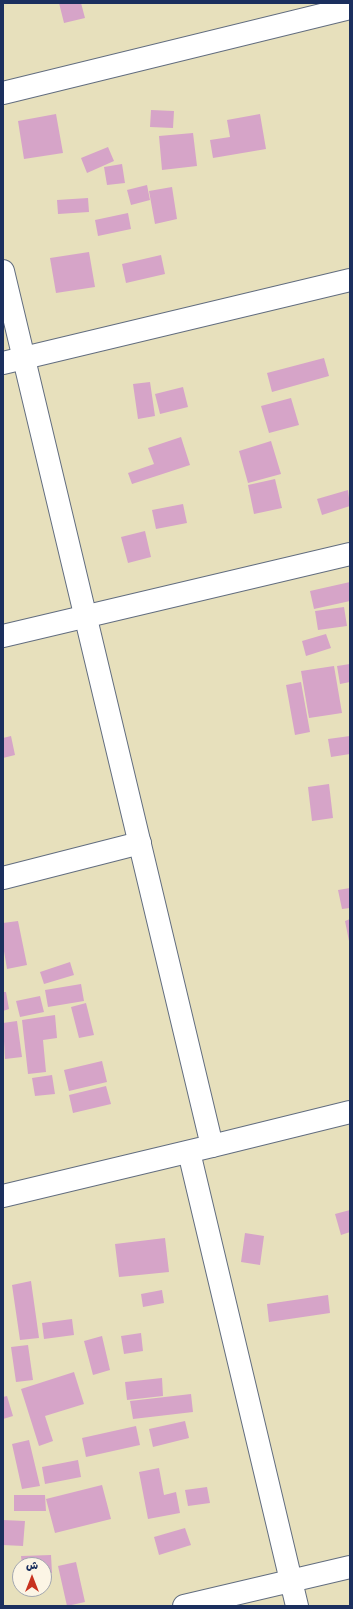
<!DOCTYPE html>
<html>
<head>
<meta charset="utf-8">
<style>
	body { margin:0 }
	#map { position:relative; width:353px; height:1609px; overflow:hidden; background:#e7e0bc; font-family:Itim,"Playpen Sans Arabic",sans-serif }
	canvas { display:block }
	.frame { position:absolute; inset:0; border:4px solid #1b2f5e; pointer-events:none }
	.north { position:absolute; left:12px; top:1557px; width:40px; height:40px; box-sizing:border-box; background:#fcf5e5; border:1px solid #a2a6af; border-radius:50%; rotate:0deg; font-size:11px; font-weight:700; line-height:16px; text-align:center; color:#1b2f5e }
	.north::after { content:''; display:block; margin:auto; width:14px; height:18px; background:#c8321e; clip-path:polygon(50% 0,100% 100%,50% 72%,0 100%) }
</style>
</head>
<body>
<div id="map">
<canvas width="353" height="1609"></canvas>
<div class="frame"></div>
<div class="north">ش</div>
</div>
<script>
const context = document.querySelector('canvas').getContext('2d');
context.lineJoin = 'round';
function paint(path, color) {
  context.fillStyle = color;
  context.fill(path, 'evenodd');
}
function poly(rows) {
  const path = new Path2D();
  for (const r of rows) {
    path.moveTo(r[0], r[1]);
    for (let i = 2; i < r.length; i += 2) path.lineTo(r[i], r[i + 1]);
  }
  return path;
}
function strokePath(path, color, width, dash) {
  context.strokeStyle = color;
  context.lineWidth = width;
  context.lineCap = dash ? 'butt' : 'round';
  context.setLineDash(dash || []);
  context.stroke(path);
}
paint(poly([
	[59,3,81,3,85,18,64,23],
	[151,110,174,111,173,128,150,127],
	[56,114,63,153,24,159,18,121],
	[260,114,266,149,213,158,210,140,230,137,227,120],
	[193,133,197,166,162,170,159,136],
	[108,147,114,161,87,173,81,158],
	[122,164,125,183,107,185,104,167],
	[147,185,150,200,131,205,127,190],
	[172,187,177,219,155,224,149,191],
	[88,198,89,212,58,214,57,200],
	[128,213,131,229,98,236,95,220],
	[89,252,95,287,56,293,50,258],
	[161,255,165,274,126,283,122,264],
	[324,358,329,376,272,392,267,373],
	[150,382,155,416,138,419,133,384],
	[183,387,188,407,160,414,155,394],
	[291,398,299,425,269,433,261,406],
	[181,437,190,465,132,484,128,473,154,464,148,448],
	[271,441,281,474,248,483,239,451],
	[275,479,282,508,254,514,248,485],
	[348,490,350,506,322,515,317,499],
	[183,504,187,523,156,529,152,510],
	[145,531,151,557,128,563,121,537],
	[350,582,350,601,314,609,310,591],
	[344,607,347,626,318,630,315,611],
	[326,634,331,648,306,656,302,641],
	[350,664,350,682,340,684,337,666],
	[334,666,342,713,309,718,301,671],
	[301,682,310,732,295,735,286,685],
	[11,736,15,755,3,758,3,738],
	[350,736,350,754,331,757,328,739],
	[329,784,333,818,312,821,308,787],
	[350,888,350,908,342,909,338,890],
	[350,919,350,941,349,941,345,921],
	[18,921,27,965,7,969,3,945,3,923],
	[70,962,74,975,44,984,40,972],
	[81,984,84,1001,48,1007,45,990],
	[3,992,6,992,9,1009,3,1011],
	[40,996,44,1012,20,1017,16,1001],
	[86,1003,94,1035,79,1038,71,1007],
	[55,1015,57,1038,43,1040,46,1072,28,1074,22,1020],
	[17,1021,22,1057,5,1059,3,1023],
	[102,1061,107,1082,69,1091,64,1070],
	[52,1075,55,1094,35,1096,32,1078],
	[106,1086,111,1104,73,1113,69,1095],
	[350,1210,350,1232,341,1235,335,1214],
	[245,1233,264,1236,260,1265,241,1262],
	[165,1238,169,1272,119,1277,115,1244],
	[31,1281,39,1338,20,1340,12,1285],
	[162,1290,164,1303,143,1307,141,1294],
	[328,1295,330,1313,269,1322,267,1304],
	[72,1319,74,1335,44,1339,42,1323],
	[141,1333,143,1351,124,1354,121,1336],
	[102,1336,110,1370,93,1375,84,1341],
	[28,1345,33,1380,16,1382,11,1347],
	[74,1372,84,1404,45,1416,53,1441,39,1446,21,1389],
	[162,1378,163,1396,127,1400,125,1382],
	[191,1394,193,1412,133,1419,130,1401],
	[7,1396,13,1416,3,1419,3,1397],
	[185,1421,189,1438,153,1447,149,1429],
	[136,1426,140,1445,86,1457,82,1438],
	[29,1440,40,1486,22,1489,12,1444],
	[78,1460,81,1477,45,1484,42,1467],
	[159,1468,164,1495,176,1492,180,1513,148,1519,139,1472],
	[102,1485,111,1519,55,1533,46,1499],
	[207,1487,210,1503,188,1506,185,1490],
	[14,1495,45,1495,46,1511,14,1511],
	[3,1520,25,1521,23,1546,3,1545],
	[185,1528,191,1545,159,1555,154,1537],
	[51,1555,52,1573,44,1573,44,1565,22,1565,21,1556],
	[76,1562,85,1602,67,1606,58,1566]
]), '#d6a4c8');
const minor = poly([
	[3,93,350,8,349,3],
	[3,363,350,280],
	[3,636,350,554],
	[3,878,140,843],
	[189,1152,297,1606],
	[184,1606,350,1567]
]);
const tertiary = poly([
	[212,1146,350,1112]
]);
const secondary = poly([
	[3,271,212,1146,3,1196]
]);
strokePath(minor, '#626d7f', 24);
strokePath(tertiary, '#626d7f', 24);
strokePath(secondary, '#626d7f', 24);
strokePath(minor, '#fff', 22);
strokePath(tertiary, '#fff', 22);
strokePath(secondary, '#fff', 22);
</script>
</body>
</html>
